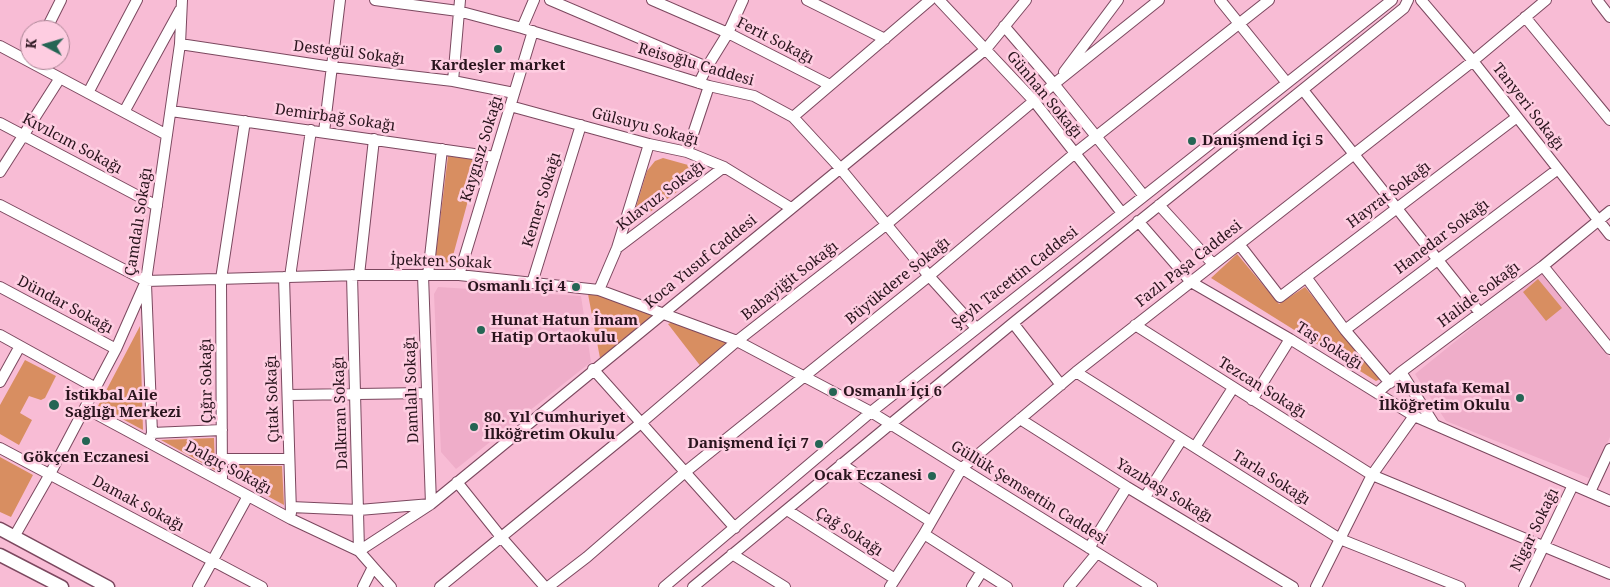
<!DOCTYPE html>
<html>
<head>
<meta charset="utf-8">
<style>
	body { margin:0 }
	#map { position:relative; width:1610px; height:587px; overflow:hidden; background:#f8bcd5; font-family:"Noto Serif",serif }
	canvas { display:block }
	.north { position:absolute; left:20px; top:20px; width:50px; height:50px; box-sizing:border-box; background:#fecde1; border:1px solid #a98393; border-radius:50%; rotate:276deg; font-size:14px; font-weight:700; line-height:20px; text-align:center; color:#29141d }
	.north::after { content:''; display:block; margin:auto; width:18px; height:22px; background:#256554; clip-path:polygon(50% 0,100% 100%,50% 72%,0 100%) }
</style>
</head>
<body>
<div id="map">
<canvas width="1610" height="587"></canvas>
<div class="north">K</div>
</div>
<script>
const context = document.querySelector('canvas').getContext('2d');
context.lineJoin = 'round';
function paint(path, color) {
  context.fillStyle = color;
  context.fill(path, 'evenodd');
}
function poly(rows) {
  const path = new Path2D();
  for (const r of rows) {
    path.moveTo(r[0], r[1]);
    for (let i = 2; i < r.length; i += 2) path.lineTo(r[i], r[i + 1]);
  }
  return path;
}
function strokePath(path, color, width, dash) {
  context.strokeStyle = color;
  context.lineWidth = width;
  context.lineCap = dash ? 'butt' : 'round';
  context.setLineDash(dash || []);
  context.stroke(path);
}
function write(font, color, halo, rows, align = 'center') {
  context.font = font + ' "Noto Serif",serif';
  context.lineWidth = 5;
  context.setLineDash([]);
  context.textBaseline = 'middle';
  context.strokeStyle = halo;
  context.fillStyle = color;
  for (const [text, x, y, turn = 0] of rows) {
    context.save();
    context.translate(x, y);
    context.rotate((+turn || 0) * Math.PI / 180);
    context.textAlign = isNaN(turn) ? turn : align;
    if (halo) context.strokeText(text, 0, 0);
    context.fillText(text, 0, 0);
    context.restore();
  }
}
paint(poly([
	[1541,272,1610,358,1610,437,1591,479,1446,421,1415,374],
	[438,287,581,296,591,362,456,469,441,452,434,294]
]), '#efadc9');
paint(poly([
	[448,156,479,160,451,263,435,261],
	[663,158,706,170,630,227,647,171,655,161],
	[1237,254,1279,304,1305,287,1380,379,1376,381,1211,278],
	[1538,279,1562,308,1546,321,1523,292],
	[588,294,605,295,656,313,600,358],
	[673,322,727,342,702,368,668,324],
	[140,326,143,430,98,406],
	[25,360,56,376,45,398,41,400,29,396,20,413,32,420,19,445,0,434,0,405],
	[214,438,215,470,161,440],
	[0,457,33,475,11,517,0,512],
	[229,465,282,466,284,505,229,475]
]), '#d88e61');
const minor = poly([
	[375,0,458,11,522,28,709,86,754,96,793,117,840,168,929,276,976,328],
	[550,0,707,67],
	[652,0,728,33,830,85],
	[807,0,885,39],
	[939,0,1034,101,1122,213],
	[1220,0,1287,83],
	[1421,0,1473,61,1610,235],
	[1597,0,1610,17],
	[1525,17,1610,120],
	[1004,26,1054,84,1144,196],
	[522,28,534,0],
	[46,30,61,0],
	[180,44,332,67,453,81,514,93],
	[0,46,167,135],
	[1064,72,1118,0],
	[453,81,460,0],
	[699,83,707,67,728,33,743,0],
	[1303,90,1480,313],
	[88,93,137,0],
	[510,106,649,144,687,152,724,167,791,208],
	[171,111,495,157],
	[124,112,180,10],
	[793,117,930,0],
	[0,123,157,206],
	[324,132,340,0],
	[687,152,709,86],
	[0,172,60,78],
	[0,205,146,281,359,275,459,275,599,290,737,341,871,412,1152,587],
	[1159,205,1213,264],
	[1138,221,1191,282,1290,339,1414,416,1610,501],
	[1239,244,1280,297,1517,117],
	[617,248,724,167],
	[1543,266,1610,349],
	[352,275,359,551],
	[359,275,374,139],
	[428,275,442,149],
	[459,275,533,31],
	[284,277,291,513],
	[290,277,311,130],
	[1306,277,1345,330,1390,383],
	[532,283,581,125],
	[146,284,152,433,149,442],
	[0,287,116,349],
	[599,290,617,248,649,144],
	[1013,323,1061,385],
	[1135,325,1372,475,1610,574],
	[1345,330,1558,169],
	[0,335,94,387],
	[593,369,735,528],
	[1076,372,1340,539,1460,587],
	[1401,372,1434,424],
	[0,382,20,346],
	[1377,393,1401,372,1543,266,1610,211],
	[288,395,427,393],
	[1252,400,1290,339],
	[85,408,291,519,359,551,373,567,363,587],
	[1020,419,1127,487,1293,587],
	[152,433,222,430],
	[1195,447,1233,388],
	[0,448,262,587],
	[223,459,289,459],
	[841,464,930,521],
	[222,482,221,279,245,121],
	[457,482,501,537,545,587],
	[1590,492,1610,449],
	[1145,497,1182,439],
	[291,507,359,510,431,504,423,275],
	[787,510,895,579],
	[924,534,1007,587],
	[14,537,50,474,116,349,146,281,180,44,182,0],
	[1089,548,1127,487],
	[359,551,431,504,986,49,1026,0],
	[732,554,785,587],
	[373,567,391,587],
	[198,587,248,496],
	[440,587,641,423,737,341,887,224,1054,84,1159,0],
	[548,587,587,557,684,473,929,276,1074,154,1269,0],
	[664,587,871,412,1392,0],
	[693,587,1013,323,1404,8,1408,0],
	[890,587,924,534,962,468,1076,372,1473,61,1546,0],
	[972,587,982,571],
	[1069,587,1097,553],
	[1316,587,1372,475,1414,416],
	[1524,587,1573,485]
]);
const major = poly([
	[0,529,108,587],
	[0,555,62,587]
]);
strokePath(minor, '#7b485f', 12);
strokePath(major, '#7b485f', 15);
strokePath(minor, '#fff', 10);
strokePath(major, '#fff', 12);
for (const [x, y, r, color] of [
	[498,49,5,"#256554"],
	[1192,141,5,"#256554"],
	[576,287,5,"#256554"],
	[481,330,5,"#256554"],
	[833,392,5,"#256554"],
	[1520,398,5,"#256554"],
	[54,405,6,"#256554"],
	[474,427,5,"#256554"],
	[86,441,5,"#256554"],
	[819,444,5,"#256554"],
	[932,476,5,"#256554"]
]) {
  const dot = new Path2D();
  dot.arc(x, y, r, 0, 2 * Math.PI);
  context.fillStyle = color;
  context.fill(dot);
  strokePath(dot, '#fecde1', 2);
}
write('15px', '#29141d', '#fecde1', [
	["Ferit Sokağı",775,41,27],
	["Destegül Sokağı",349,53,7],
	["Reisoğlu Caddesi",696,65,16],
	["Günhan Sokağı",1044,95,50],
	["Tanyeri Sokağı",1528,107,52],
	["Demirbağ Sokağı",335,118,8],
	["Gülsuyu Sokağı",645,127,15],
	["Kıvılcım Sokağı",72,144,28],
	["Kaygısız Sokağı",482,149,-73],
	["Hayrat Sokağı",1389,195,-37],
	["Kılavuz Sokağı",661,196,-37],
	["Kemer Sokağı",542,200,-73],
	["Çamdalı Sokağı",139,222,-81],
	["Hanedar Sokağı",1442,237,-37],
	["İpekten Sokak",441,262,2],
	["Koca Yusuf Caddesi",701,262,-39],
	["Fazlı Paşa Caddesi",1189,264,-38],
	["Şeyh Tacettin Caddesi",1015,278,-38],
	["Babayiğit Sokağı",790,281,-38],
	["Büyükdere Sokağı",898,281,-39],
	["Halide Sokağı",1479,295,-37],
	["Dündar Sokağı",65,305,28],
	["Taş Sokağı",1329,346,32],
	["Çığır Sokağı",207,381,-91],
	["Tezcan Sokağı",1262,388,32],
	["Damlalı Sokağı",412,390,-92],
	["Çıtak Sokağı",273,399,-92],
	["Dalkıran Sokağı",341,413,-92],
	["Dalgıç Sokağı",228,468,28],
	["Tarla Sokağı",1271,478,32],
	["Yazıbaşı Sokağı",1164,491,31],
	["Güllük Şemsettin Caddesi",1029,493,32],
	["Damak Sokağı",138,504,28],
	["Nigar Sokağı",1535,530,-64],
	["Çağ Sokağı",849,532,33]
]);
write('bold 15px', '#29141d', '#fecde1', [
	["Kardeşler market",498,66,"center"],
	["Danişmend İçi 5",1202,141],
	["Osmanlı İçi 4",566,287,"right"],
	["Hunat Hatun İmam",491,321],
	["Hatip Ortaokulu",491,338],
	["Mustafa Kemal",1510,389,"right"],
	["İlköğretim Okulu",1510,406,"right"],
	["Osmanlı İçi 6",843,392],
	["İstikbal Aile",65,396],
	["Sağlığı Merkezi",65,413],
	["80. Yıl Cumhuriyet",484,418],
	["İlköğretim Okulu",484,435],
	["Danişmend İçi 7",809,444,"right"],
	["Gökçen Eczanesi",86,458,"center"],
	["Ocak Eczanesi",922,476,"right"]
], 'left');
</script>
</body>
</html>
